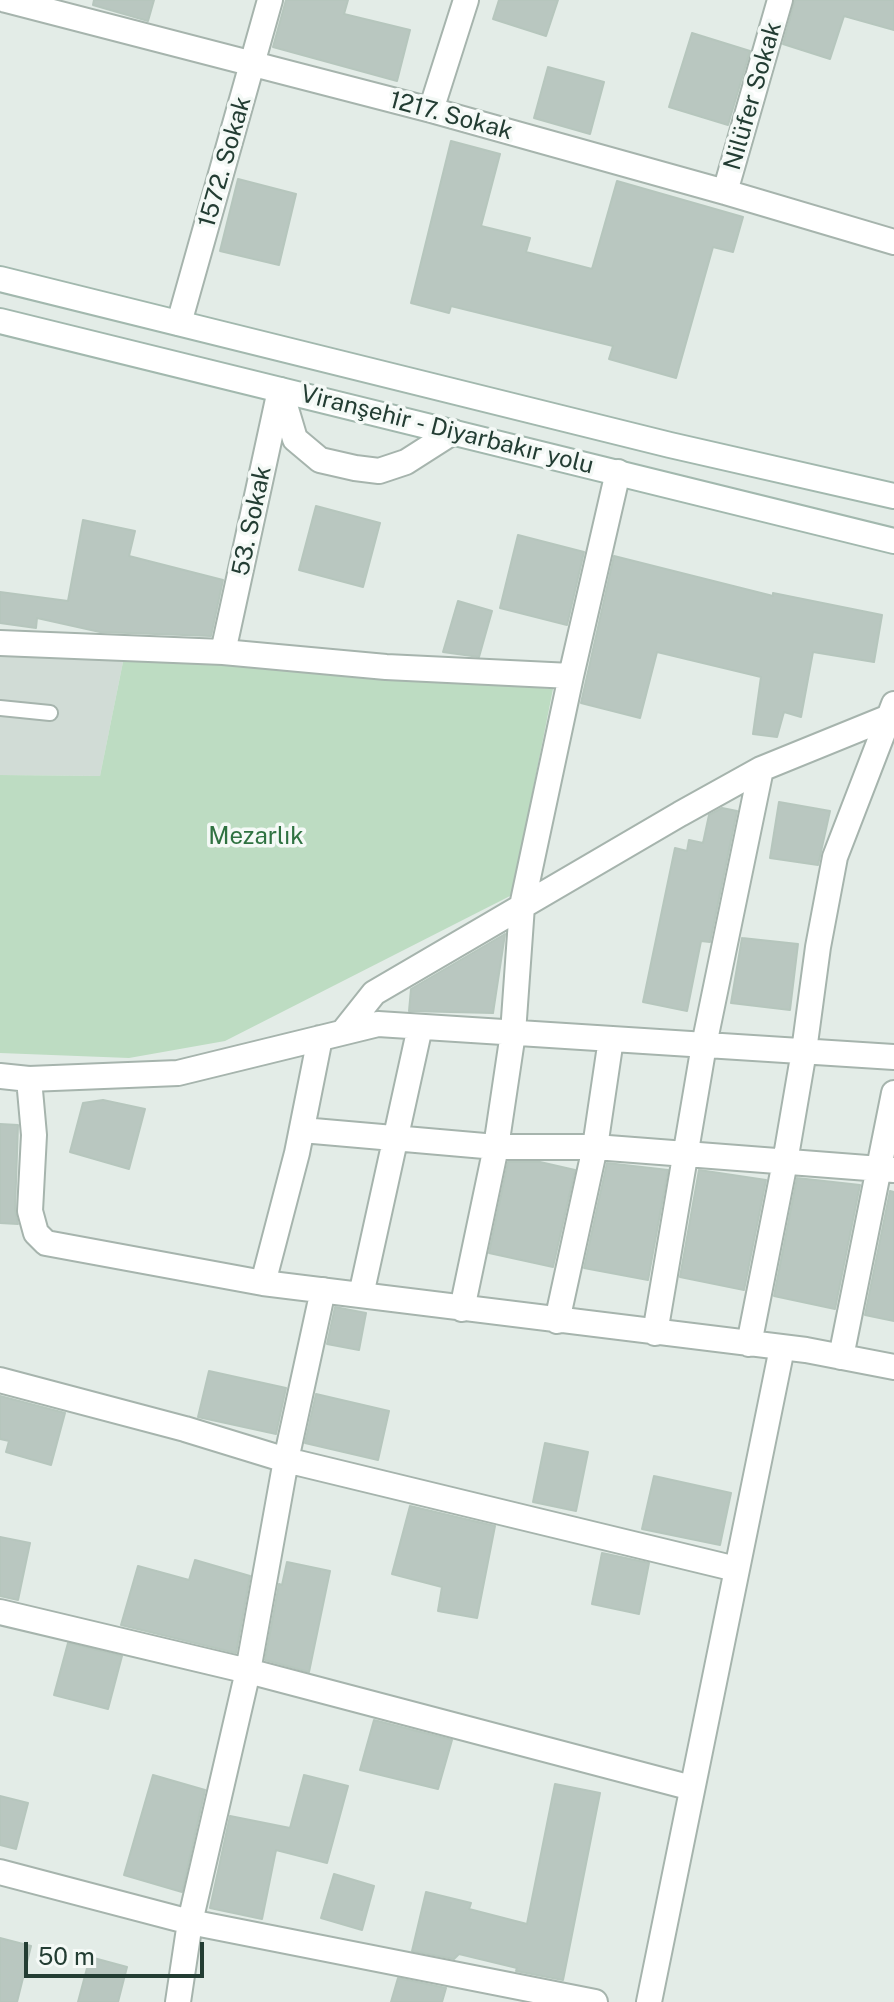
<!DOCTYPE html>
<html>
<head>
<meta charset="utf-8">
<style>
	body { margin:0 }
	#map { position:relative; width:894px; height:2002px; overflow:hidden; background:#e3ece7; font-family:"Public Sans",sans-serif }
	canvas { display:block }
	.scale { position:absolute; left:24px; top:1942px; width:180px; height:36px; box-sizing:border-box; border:4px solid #233d33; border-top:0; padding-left:10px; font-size:24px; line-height:28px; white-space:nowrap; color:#233d33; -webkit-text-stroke:6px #f4f9f6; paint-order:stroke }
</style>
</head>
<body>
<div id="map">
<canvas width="894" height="2002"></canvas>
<div class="scale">50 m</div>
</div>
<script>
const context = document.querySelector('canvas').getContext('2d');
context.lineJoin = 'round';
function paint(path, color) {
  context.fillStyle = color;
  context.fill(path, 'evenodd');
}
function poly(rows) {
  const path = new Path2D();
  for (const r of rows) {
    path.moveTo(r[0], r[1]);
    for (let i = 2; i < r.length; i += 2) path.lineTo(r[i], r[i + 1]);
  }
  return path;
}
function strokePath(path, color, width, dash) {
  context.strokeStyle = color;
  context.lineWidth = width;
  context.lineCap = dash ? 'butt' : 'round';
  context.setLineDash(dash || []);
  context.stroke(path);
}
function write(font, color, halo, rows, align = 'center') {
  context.font = font + ' "Public Sans",sans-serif';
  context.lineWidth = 7;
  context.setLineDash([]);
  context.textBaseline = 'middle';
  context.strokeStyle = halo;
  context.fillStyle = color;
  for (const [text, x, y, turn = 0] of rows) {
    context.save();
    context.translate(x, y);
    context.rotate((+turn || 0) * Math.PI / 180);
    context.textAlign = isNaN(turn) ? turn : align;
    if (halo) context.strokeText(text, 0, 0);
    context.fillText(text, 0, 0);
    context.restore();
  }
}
paint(poly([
	[0,648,124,657,100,776,0,775]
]), '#d1dcd6');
paint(poly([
	[124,657,553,689,512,895,225,1041,129,1058,0,1053,0,775,100,776]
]), '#bddcc2');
const building = poly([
	[94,0,154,0,148,21,93,5,94,0],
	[286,0,348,0,344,14,410,30,397,81,273,47,286,0],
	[499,0,558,0,546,36,493,19,499,0],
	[795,0,894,0,894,30,844,16,830,59,783,44,795,0],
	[692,33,750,51,728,125,669,107,692,33],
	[548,67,604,82,590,134,534,118,548,67],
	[451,141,500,154,481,226,530,238,526,252,592,269,617,181,743,217,733,252,713,247,676,378,609,359,613,346,451,306,449,313,411,303,451,141],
	[238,179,296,194,279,265,220,251,238,179],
	[316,506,380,523,363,587,299,570,316,506],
	[83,520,135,531,129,556,223,580,211,636,100,632,37,618,36,628,0,623,0,592,68,601,83,520],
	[518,535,584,552,567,625,500,608,518,535],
	[614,556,773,596,773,593,882,615,874,662,813,652,801,717,784,712,777,737,753,734,761,677,657,652,640,718,581,703,614,556],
	[458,601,492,611,479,657,443,652,458,601],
	[779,802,830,811,818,865,770,858,779,802],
	[722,808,737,811,710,942,701,941,687,1011,643,1002,675,848,687,851,689,840,703,843,709,815,722,808],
	[505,934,493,1013,409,1011,411,989,505,934],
	[742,938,798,944,790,1010,731,1003,742,938],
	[103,1100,145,1109,129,1169,70,1152,83,1103,103,1100],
	[0,1124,18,1125,15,1210,18,1224,0,1223,0,1124],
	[508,1162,540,1162,575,1170,553,1267,489,1253,508,1162],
	[607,1163,668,1170,648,1280,584,1268,607,1163],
	[699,1170,766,1180,744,1290,680,1277,699,1170],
	[797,1178,860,1185,835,1309,774,1296,797,1178],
	[890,1191,894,1192,894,1321,865,1315,890,1191],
	[335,1307,366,1313,359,1350,327,1344,335,1307],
	[209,1371,286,1388,276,1434,198,1417,209,1371],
	[316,1394,389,1411,378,1460,305,1443,316,1394],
	[0,1396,65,1413,51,1465,6,1452,9,1441,0,1439,0,1396],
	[545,1443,588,1452,576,1511,533,1502,545,1443],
	[654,1476,731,1493,720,1545,642,1529,654,1476],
	[410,1506,495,1526,477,1618,438,1611,442,1587,392,1574,410,1506],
	[0,1537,30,1543,18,1600,0,1596,0,1537],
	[602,1553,649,1563,639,1614,592,1604,602,1553],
	[195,1560,250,1576,236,1653,121,1625,138,1566,189,1580,195,1560],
	[287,1562,330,1571,309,1672,265,1660,279,1584,282,1585,287,1562],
	[68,1643,122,1656,108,1709,54,1695,68,1643],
	[374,1720,452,1740,438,1789,360,1770,374,1720],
	[153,1775,205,1790,182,1892,124,1875,153,1775],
	[304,1775,348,1786,327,1863,276,1850,262,1919,210,1908,230,1816,290,1828,304,1775],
	[555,1784,600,1793,563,1980,516,1971,517,1968,459,1954,454,1959,412,1951,426,1892,471,1903,469,1909,527,1924,555,1784],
	[0,1796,28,1803,16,1849,0,1845,0,1796],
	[334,1874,374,1886,362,1930,321,1918,334,1874],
	[0,1938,31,1946,17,2002,0,2002,0,1938],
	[90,1957,127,1967,118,2002,78,2002,90,1957],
	[398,1978,446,1988,442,2002,391,2002,398,1978]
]);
paint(building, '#b9c7c0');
strokePath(building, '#b6c6bd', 2);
const service = poly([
	[0,708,50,713]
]);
const minor = poly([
	[6,0,431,110,725,192,894,242],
	[431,110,466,0],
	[725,192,780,0],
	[179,323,270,0],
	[281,392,295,439,320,460,355,468,379,471,406,462,453,432],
	[0,643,223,652,386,667,571,676],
	[223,652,280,390],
	[343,1032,374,993,680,814,761,769,889,717],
	[0,1076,29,1079,178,1073,378,1024,894,1057],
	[29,1079,34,1135,30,1211,36,1233,46,1243,263,1283,806,1350,894,1367],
	[302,1130,496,1147,595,1147,894,1170],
	[263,1283,297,1153,320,1038],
	[361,1295,420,1027],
	[462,1309,496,1147,513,1033,522,906,571,676,618,472],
	[557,1321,595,1147,611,1039],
	[655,1333,704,1045,761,769],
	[749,1344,785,1162,804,1051,818,947,835,857,894,704],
	[841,1357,894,1093],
	[0,1380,185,1429,286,1460,736,1569],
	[0,1612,248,1671,692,1788],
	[0,1872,190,1922,595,2002],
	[178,2002,190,1922,248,1671,286,1460,323,1290]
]);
const tertiary = poly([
	[649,2002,782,1348]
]);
const secondary = poly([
	[0,279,670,445,894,496],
	[0,321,894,541]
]);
strokePath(service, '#a6b4ad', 18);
strokePath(minor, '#a6b4ad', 28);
strokePath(tertiary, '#a6b4ad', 28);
strokePath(secondary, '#a2b8ae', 28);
strokePath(service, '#fff', 14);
strokePath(minor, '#fff', 24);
strokePath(tertiary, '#fff', 24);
strokePath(secondary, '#fff', 24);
write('24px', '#233d33', '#f4f9f6', [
	["Nilüfer Sokak",753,96,-74],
	["1217. Sokak",451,116,15],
	["1572. Sokak",225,162,-74],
	["Viranşehir - Diyarbakır yolu",447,430,14],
	["53. Sokak",252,521,-78]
]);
write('24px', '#2f7241', '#f4f9f6', [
	["Mezarlık",256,837]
]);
</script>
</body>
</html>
